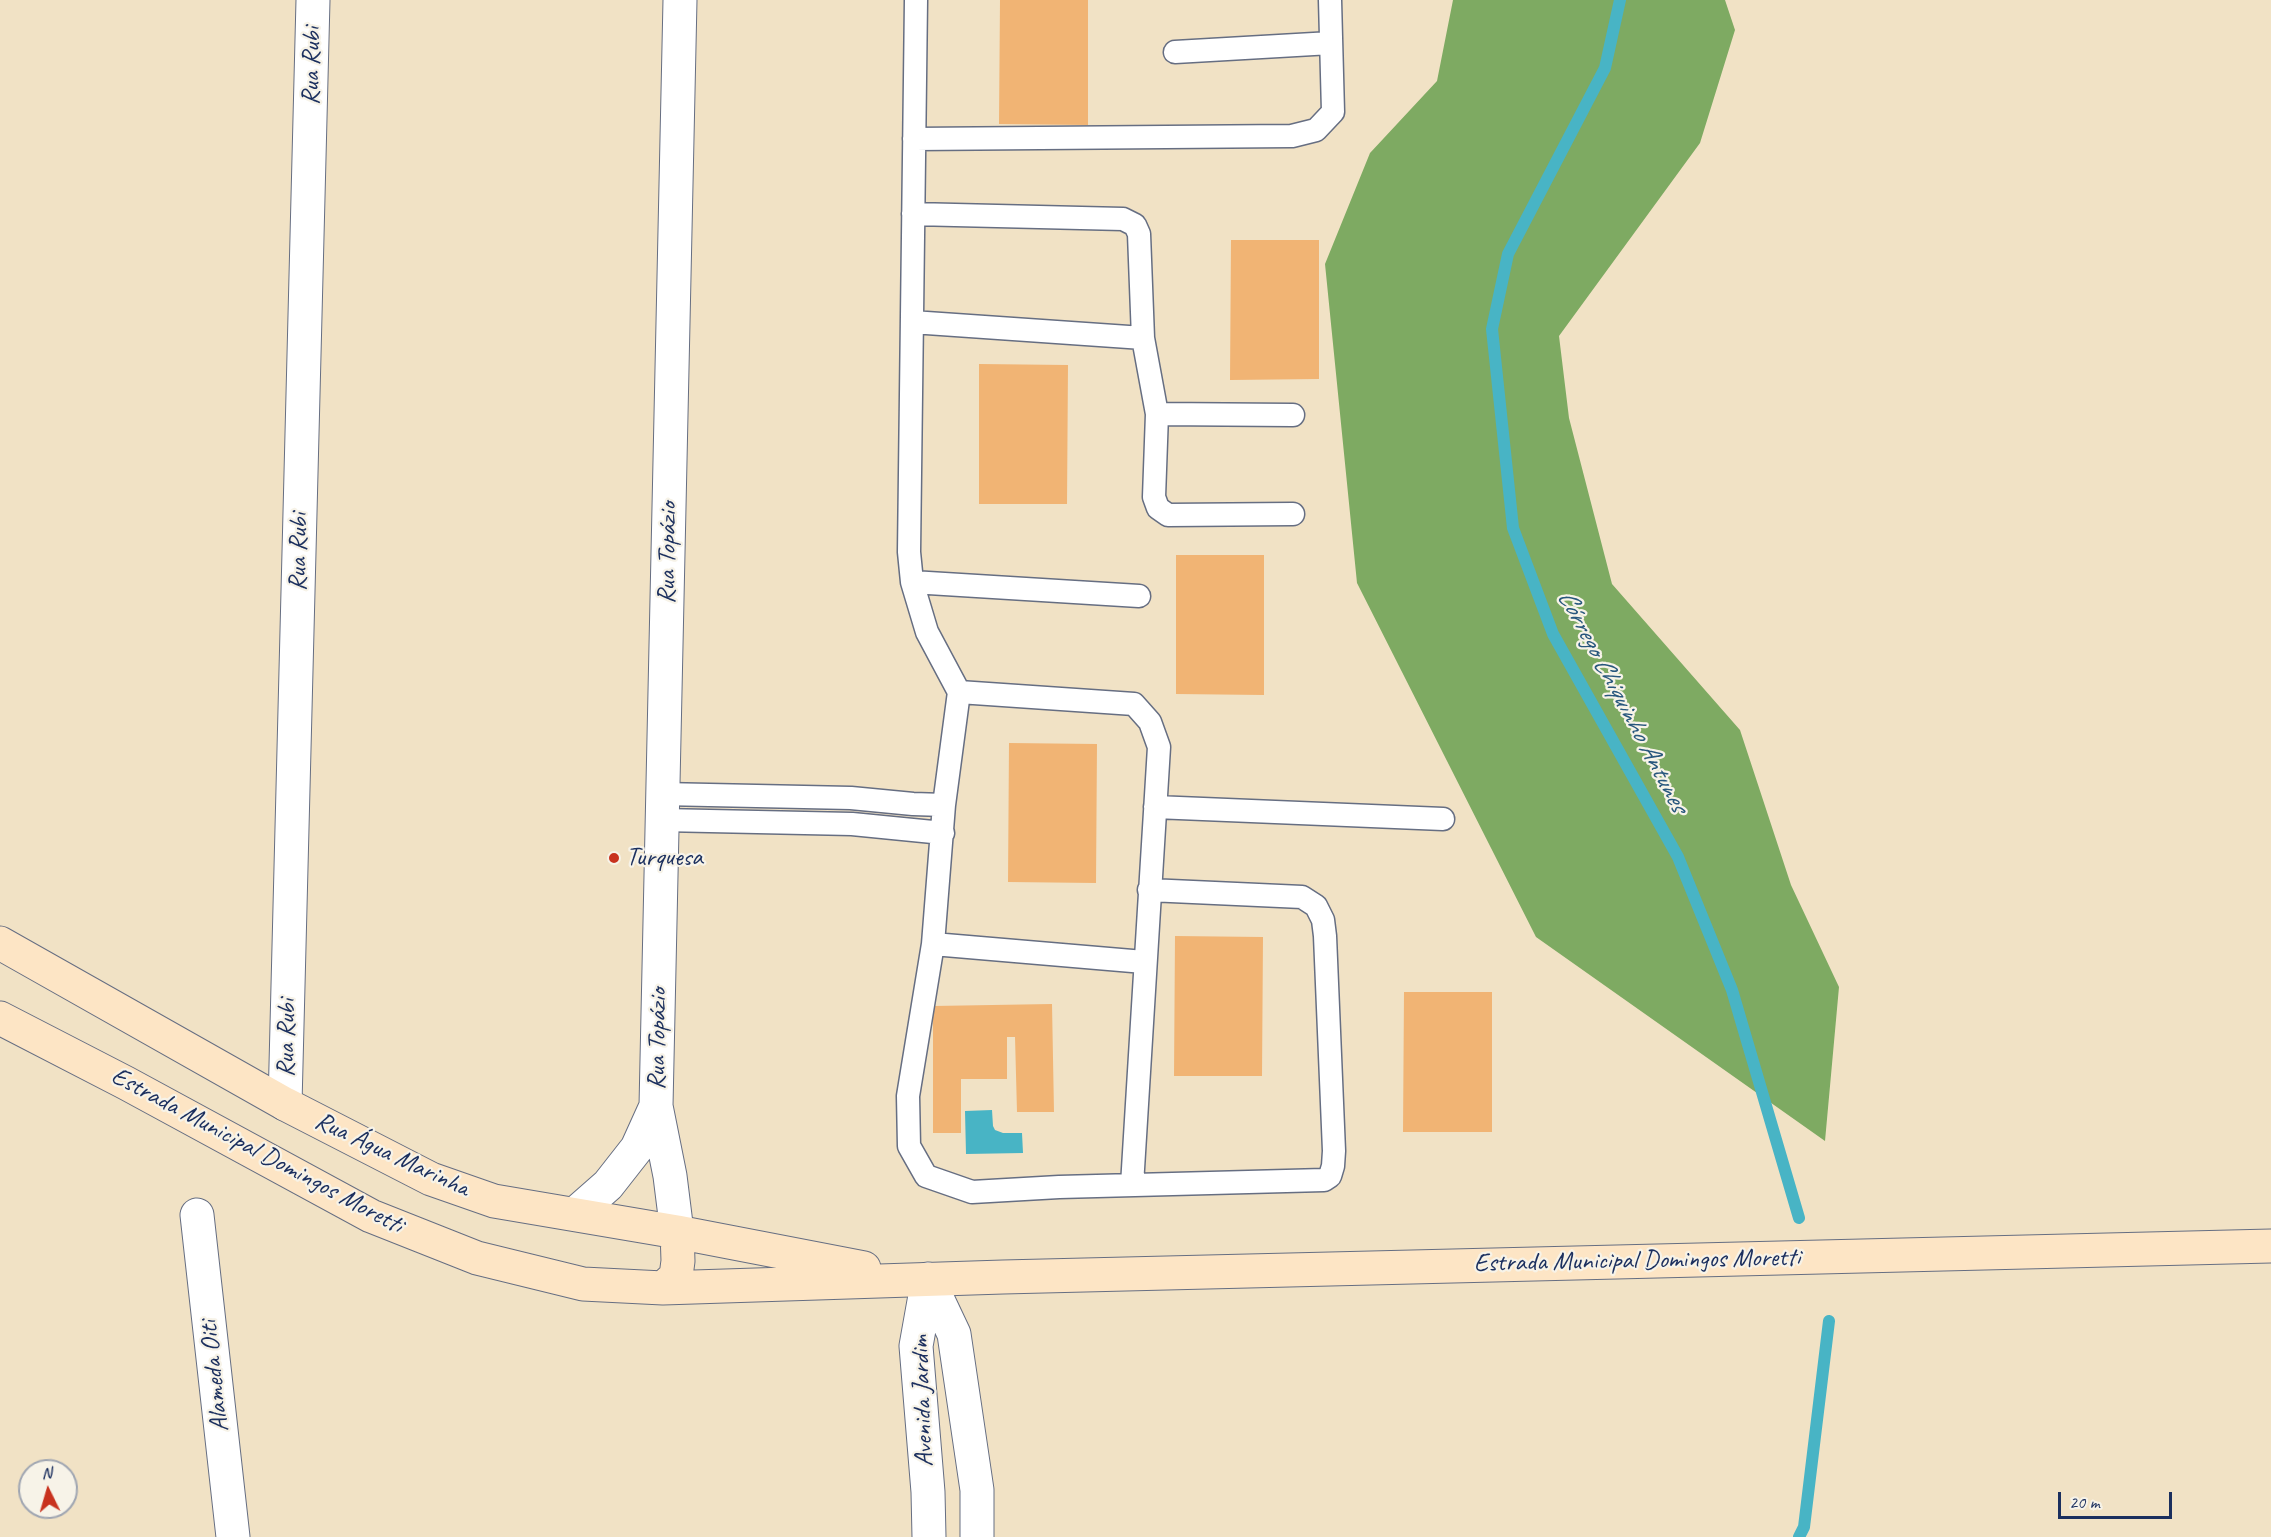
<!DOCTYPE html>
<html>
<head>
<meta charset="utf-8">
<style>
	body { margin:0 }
	#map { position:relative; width:2271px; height:1537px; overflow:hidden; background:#f1e2c5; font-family:Caveat,sans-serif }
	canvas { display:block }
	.north { position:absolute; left:18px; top:1459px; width:60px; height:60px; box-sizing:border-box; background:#f7f3e8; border:2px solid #9fa5b1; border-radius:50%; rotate:355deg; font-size:16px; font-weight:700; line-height:24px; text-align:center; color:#1b2f5e }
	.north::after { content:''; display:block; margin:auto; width:21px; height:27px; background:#c8321e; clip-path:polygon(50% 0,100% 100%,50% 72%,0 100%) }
	.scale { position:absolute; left:2058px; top:1492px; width:114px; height:27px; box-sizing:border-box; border:3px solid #1b2f5e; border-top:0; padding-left:8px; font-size:18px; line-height:21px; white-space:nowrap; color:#1b2f5e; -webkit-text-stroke:4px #f7f3e8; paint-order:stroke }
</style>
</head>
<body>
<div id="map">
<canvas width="2271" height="1537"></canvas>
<div class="north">N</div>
<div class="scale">20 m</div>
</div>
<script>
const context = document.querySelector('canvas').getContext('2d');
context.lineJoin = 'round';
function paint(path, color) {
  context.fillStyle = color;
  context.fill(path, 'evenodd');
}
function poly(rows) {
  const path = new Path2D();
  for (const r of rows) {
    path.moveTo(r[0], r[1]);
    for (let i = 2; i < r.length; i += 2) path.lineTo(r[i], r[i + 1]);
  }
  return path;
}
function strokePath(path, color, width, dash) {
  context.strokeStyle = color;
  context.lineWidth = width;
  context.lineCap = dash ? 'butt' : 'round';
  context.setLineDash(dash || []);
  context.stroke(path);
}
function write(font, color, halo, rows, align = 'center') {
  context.font = font + ' Caveat,sans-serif';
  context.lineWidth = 4.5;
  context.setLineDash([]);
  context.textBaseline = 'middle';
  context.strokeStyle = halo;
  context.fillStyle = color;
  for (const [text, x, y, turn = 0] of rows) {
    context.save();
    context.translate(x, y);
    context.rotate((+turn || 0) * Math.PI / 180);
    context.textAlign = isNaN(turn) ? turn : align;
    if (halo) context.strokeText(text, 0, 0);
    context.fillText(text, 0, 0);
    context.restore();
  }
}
paint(poly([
	[1453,0,1725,0,1735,30,1700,143,1559,336,1569,418,1612,584,1740,730,1791,885,1839,987,1825,1141,1536,937,1357,583,1325,264,1370,153,1437,81]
]), '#7eaa62');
paint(poly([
	[992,1110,993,1126,995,1130,1003,1133,1022,1133,1023,1153,966,1154,965,1111]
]), '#48b4c5');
strokePath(poly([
	[1620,0,1605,68,1508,254,1492,329,1513,528,1553,634,1678,857,1732,990,1799,1218],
	[1799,1537,1804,1527,1829,1321]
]), '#48b4c5', 12);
paint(poly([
	[1000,0,1088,0,1088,125,999,124],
	[1231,240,1319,240,1319,379,1230,380],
	[979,364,1068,365,1067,504,979,504],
	[1176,555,1264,555,1264,695,1176,694],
	[1009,743,1097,744,1096,883,1008,882],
	[1175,936,1263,937,1262,1076,1174,1076],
	[1404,992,1492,992,1492,1132,1403,1132],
	[1052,1004,1054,1112,1017,1112,1015,1037,1007,1037,1007,1079,961,1079,961,1133,933,1133,933,1006]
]), '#f1b474');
const lane = poly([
	[916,0,909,552,912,582,927,632,959,692,944,805,933,944,908,1096,909,1146,926,1176,972,1192,1059,1187,1324,1180,1330,1176,1333,1166,1334,1151,1325,936,1323,920,1316,906,1302,897,1149,890],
	[1175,52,1331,43],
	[914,139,1292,136,1316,130,1333,112,1330,0],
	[913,214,1123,219,1135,225,1139,234,1143,338,1157,414,1154,497,1158,508,1168,515,1293,514],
	[912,322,1143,338],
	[1157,414,1293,415],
	[912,582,1139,596],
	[959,692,1134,704,1150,722,1159,747,1132,1185],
	[662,794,851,798,913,804,944,805],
	[1155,807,1443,819],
	[662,820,852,824,943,833],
	[933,944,1144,962]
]);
const street = poly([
	[285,1104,313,0],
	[575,1214,608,1185,637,1148,656,1106],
	[197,1215,233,1537],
	[677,1232,670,1176,656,1106,680,0],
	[928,1279,954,1334,977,1490,977,1537],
	[928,1279,916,1346,928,1492,929,1537]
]);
const secondary = poly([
	[0,943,285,1104,431,1179,494,1201,677,1232,864,1268],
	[0,1018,126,1083,371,1216,477,1258,583,1284,663,1288,1003,1277,2271,1246],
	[663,1288,676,1276,678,1261,677,1232]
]);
strokePath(lane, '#666e82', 25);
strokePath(street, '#666e82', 35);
strokePath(secondary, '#666e82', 35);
strokePath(lane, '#fff', 22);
strokePath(street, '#fff', 33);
strokePath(secondary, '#fde5c5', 33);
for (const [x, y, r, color] of [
	[614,858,6,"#c8321e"]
]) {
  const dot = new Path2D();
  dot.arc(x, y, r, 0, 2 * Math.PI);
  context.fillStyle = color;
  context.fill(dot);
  strokePath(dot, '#f7f3e8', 2);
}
write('26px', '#1b2f5e', '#f7f3e8', [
	["Rua Rubi",312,66,-89],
	["Rua Rubi",299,552,-89],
	["Rua Topázio",668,553,-89],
	["Rua Rubi",287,1038,-89],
	["Rua Topázio",658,1039,-89],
	["Estrada Municipal Domingos Moretti",257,1151,28],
	["Rua Água Marinha",392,1155,25],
	["Estrada Municipal Domingos Moretti",1637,1261,-1],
	["Alameda Oiti",215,1376,-96],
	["Avenida Jardim",923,1401,-92]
]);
write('26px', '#1b2f5e', '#f7f3e8', [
	["Turquesa",626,858]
], 'left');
write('italic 27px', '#28577d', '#f7f3e8', [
	["Córrego Chiquinho Antunes",1622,701,62]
]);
</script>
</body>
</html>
